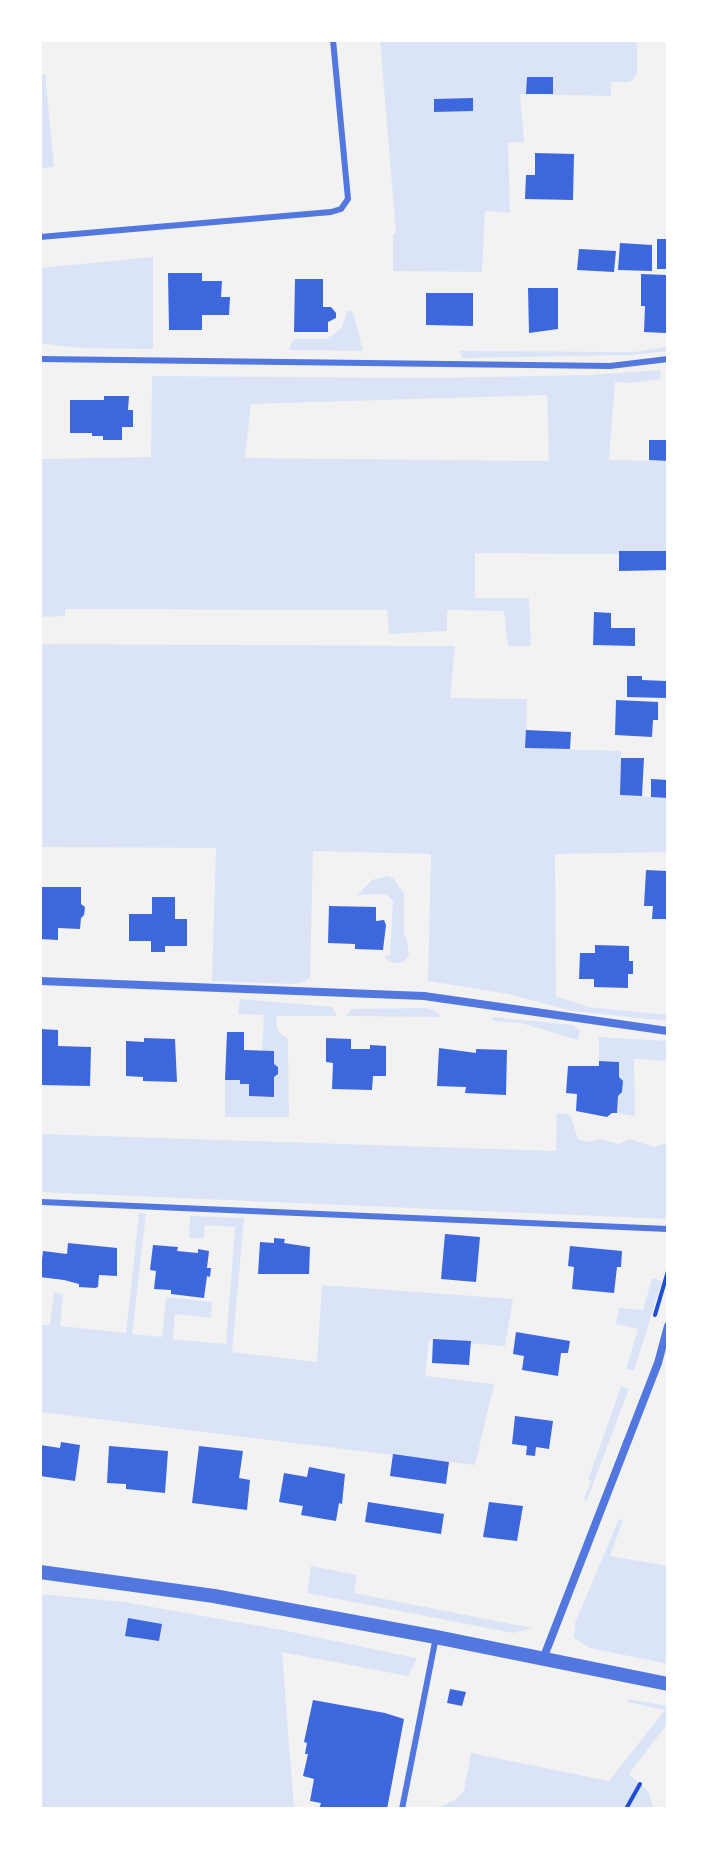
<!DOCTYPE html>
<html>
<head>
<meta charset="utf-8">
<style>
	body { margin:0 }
	#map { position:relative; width:708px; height:1849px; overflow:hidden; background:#f2f2f2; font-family:"Titillium Web",sans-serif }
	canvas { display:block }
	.frame { position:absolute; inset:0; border:42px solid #fff; pointer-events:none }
</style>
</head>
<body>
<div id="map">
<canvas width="708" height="1849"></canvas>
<div class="frame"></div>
</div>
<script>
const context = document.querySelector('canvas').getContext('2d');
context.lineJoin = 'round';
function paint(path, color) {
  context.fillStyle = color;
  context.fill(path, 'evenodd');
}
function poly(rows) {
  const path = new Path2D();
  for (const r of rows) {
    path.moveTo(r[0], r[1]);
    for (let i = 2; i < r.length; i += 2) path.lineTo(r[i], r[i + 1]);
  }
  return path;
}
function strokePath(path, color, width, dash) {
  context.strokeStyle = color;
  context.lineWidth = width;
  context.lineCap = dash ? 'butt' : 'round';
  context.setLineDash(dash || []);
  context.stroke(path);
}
paint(poly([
	[380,40,637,40,637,73,634,79,629,82,611,82,611,96,520,94,524,142,508,143,510,213,485,211,482,272,393,271,393,234,396,233],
	[45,74,54,167,40,168,40,75],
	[153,257,153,349,79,348,40,343,40,268],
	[347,311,351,311,354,315,363,351,289,350,292,341,295,339,325,339,333,335,342,327],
	[668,347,668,351,632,355,462,358,460,351,634,352],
	[660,370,661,379,632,383,615,382,609,460,668,461,668,551,619,554,475,553,475,598,529,598,531,646,508,646,504,611,447,610,447,631,389,634,387,610,65,609,65,616,40,617,40,459,151,457,152,376,431,378,591,375],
	[547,395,549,461,245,458,251,404],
	[40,644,455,646,450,698,527,699,526,748,621,751,620,795,668,798,668,852,555,854,556,996,588,1007,668,1015,668,1021,572,1011,509,994,428,981,431,854,313,851,310,978,300,983,291,984,212,981,216,848,40,847],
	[387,876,394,879,404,894,404,934,407,939,409,956,403,962,393,963,386,959,385,956,390,955,393,901,386,894,357,895,372,880],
	[240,999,332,1007,337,1016,277,1016,276,1025,280,1033,288,1039,289,1117,225,1117,225,1080,240,1080,249,1084,249,1096,273,1097,274,1077,278,1067,274,1064,274,1051,262,1050,264,1015,238,1014],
	[426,1008,434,1010,442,1017,346,1016,352,1009],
	[493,1017,573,1025,580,1031,578,1040,521,1023,492,1021],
	[599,1037,668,1041,668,1061,634,1059,635,1116,617,1113,618,1096,622,1091,623,1082,619,1077,619,1062,599,1061],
	[557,1113,570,1115,578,1139,588,1142,601,1139,619,1144,629,1139,654,1147,668,1142,668,1219,40,1192,40,1134,556,1151],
	[139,1213,146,1214,132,1334,162,1337,166,1297,212,1302,211,1318,175,1314,173,1339,226,1344,235,1227,205,1225,204,1238,189,1238,190,1216,244,1218,232,1352,317,1362,322,1285,513,1299,505,1346,429,1340,425,1376,494,1384,475,1465,40,1412,40,1325,50,1325,54,1292,63,1294,60,1326,126,1333],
	[652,1278,662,1281,634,1371,626,1369,638,1329,616,1324,619,1308,643,1310],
	[621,1386,629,1389,587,1500,584,1499,591,1481,588,1480],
	[619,1519,623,1520,610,1556,668,1566,668,1664,590,1648,574,1638,575,1623],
	[311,1566,357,1575,354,1593,532,1628,513,1633,307,1593],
	[40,1594,124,1602,282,1630,416,1658,416,1661,408,1676,282,1652,294,1809,40,1809],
	[629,1699,668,1706,668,1723,629,1774,648,1791,654,1809,435,1809,455,1800,464,1791,471,1753,609,1781,665,1710,628,1702]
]), '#dbe4f7');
paint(poly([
	[527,77,553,77,553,94,526,94],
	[473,98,473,111,434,112,434,99],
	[535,153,574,154,573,200,525,199,526,175,535,175],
	[657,239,668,239,668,269,657,269],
	[620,243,652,245,652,271,618,270],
	[579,249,616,251,614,272,577,270],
	[168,273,202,273,202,281,222,281,221,297,230,297,229,315,202,315,202,330,169,330],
	[641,274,667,275,666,333,644,332,645,306,641,306],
	[295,279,323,279,323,307,331,307,336,313,336,318,328,322,328,332,294,332],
	[528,288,558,288,558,329,529,333],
	[426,293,473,293,473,326,426,325],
	[104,396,129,396,128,410,133,410,133,427,122,427,122,440,103,440,103,436,92,436,92,433,70,433,70,400,104,400],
	[649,440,668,440,668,461,649,460],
	[619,551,668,551,668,570,619,571],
	[594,612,611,613,611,628,635,628,635,646,593,645],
	[627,676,642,676,642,680,666,681,666,698,627,697],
	[616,700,658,702,658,720,653,720,652,737,615,735],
	[526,730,571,732,570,749,525,748],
	[621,758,644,758,642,796,620,795],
	[651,779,668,780,668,798,651,797],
	[646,870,668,871,668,919,652,919,653,906,644,906],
	[40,887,81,887,81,904,85,907,84,915,81,918,80,929,58,928,58,940,40,939],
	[152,897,175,897,175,919,187,919,187,946,165,946,165,952,151,952,151,941,129,941,129,914,152,914],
	[329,906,376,907,376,921,384,920,386,925,383,950,355,949,355,944,328,943],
	[595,945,629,946,629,961,633,961,633,974,628,974,628,988,594,987,594,979,579,979,580,953,595,953],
	[40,1029,58,1030,58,1046,91,1047,90,1086,40,1085],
	[227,1032,244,1032,244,1050,274,1051,274,1064,278,1067,278,1074,274,1077,274,1097,249,1096,249,1084,240,1084,240,1080,225,1080],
	[144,1038,175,1039,177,1082,143,1081,143,1077,126,1076,126,1041,144,1042],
	[326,1038,351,1039,351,1049,370,1049,370,1045,386,1046,386,1076,373,1076,372,1090,332,1089,333,1063,326,1062],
	[439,1048,476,1053,476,1049,507,1050,506,1095,465,1093,466,1087,437,1086],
	[599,1061,619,1062,619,1077,623,1081,622,1092,618,1096,617,1113,612,1113,607,1117,576,1111,577,1094,566,1093,568,1066,599,1066],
	[445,1234,480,1237,476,1282,441,1279],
	[274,1238,285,1239,284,1243,310,1247,309,1274,258,1274,260,1242,274,1243],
	[68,1243,117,1248,117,1276,99,1275,98,1287,95,1288,79,1287,79,1284,64,1280,40,1277,43,1251,67,1254],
	[153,1245,178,1247,177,1251,198,1253,198,1249,209,1251,207,1268,211,1268,210,1277,207,1276,204,1298,171,1294,171,1290,154,1289,156,1271,150,1270],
	[570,1246,622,1251,621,1267,617,1267,614,1293,572,1289,574,1267,568,1266],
	[516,1332,570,1341,568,1353,561,1353,558,1376,522,1370,524,1356,513,1354],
	[433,1339,471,1341,469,1365,432,1363],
	[515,1416,553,1421,549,1449,536,1447,535,1456,526,1455,527,1446,512,1444],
	[61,1442,80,1445,75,1481,40,1476,40,1445,60,1448],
	[109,1446,168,1451,165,1493,126,1489,126,1484,107,1483],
	[199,1446,243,1451,239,1478,250,1480,247,1510,192,1503],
	[393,1454,449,1462,446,1484,390,1476],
	[309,1467,345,1474,342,1504,339,1503,336,1521,301,1515,303,1506,279,1502,284,1473,307,1477],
	[368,1502,444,1514,441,1534,365,1522],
	[489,1502,523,1506,517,1541,483,1537],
	[128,1618,162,1624,159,1641,125,1636],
	[450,1689,466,1692,462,1706,447,1703],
	[313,1700,385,1713,404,1719,387,1809,319,1809,321,1803,310,1801,314,1779,303,1776,308,1754,305,1754,307,1743,304,1742]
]), '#3d67dc');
strokePath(poly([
	[655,1315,668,1271],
	[626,1809,640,1784]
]), '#1d4ed8', 4);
strokePath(poly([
	[40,237,331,212,341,209,348,199,333,40],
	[40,359,610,366,668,359],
	[42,1202,668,1229],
	[402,1809,436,1637]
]), '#5277de', 6);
strokePath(poly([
	[40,981,424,996,668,1031],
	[543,1659,658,1363,668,1326]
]), '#5277de', 8);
strokePath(poly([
	[40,1572,214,1596,436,1637,668,1684]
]), '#5277de', 14);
</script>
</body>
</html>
